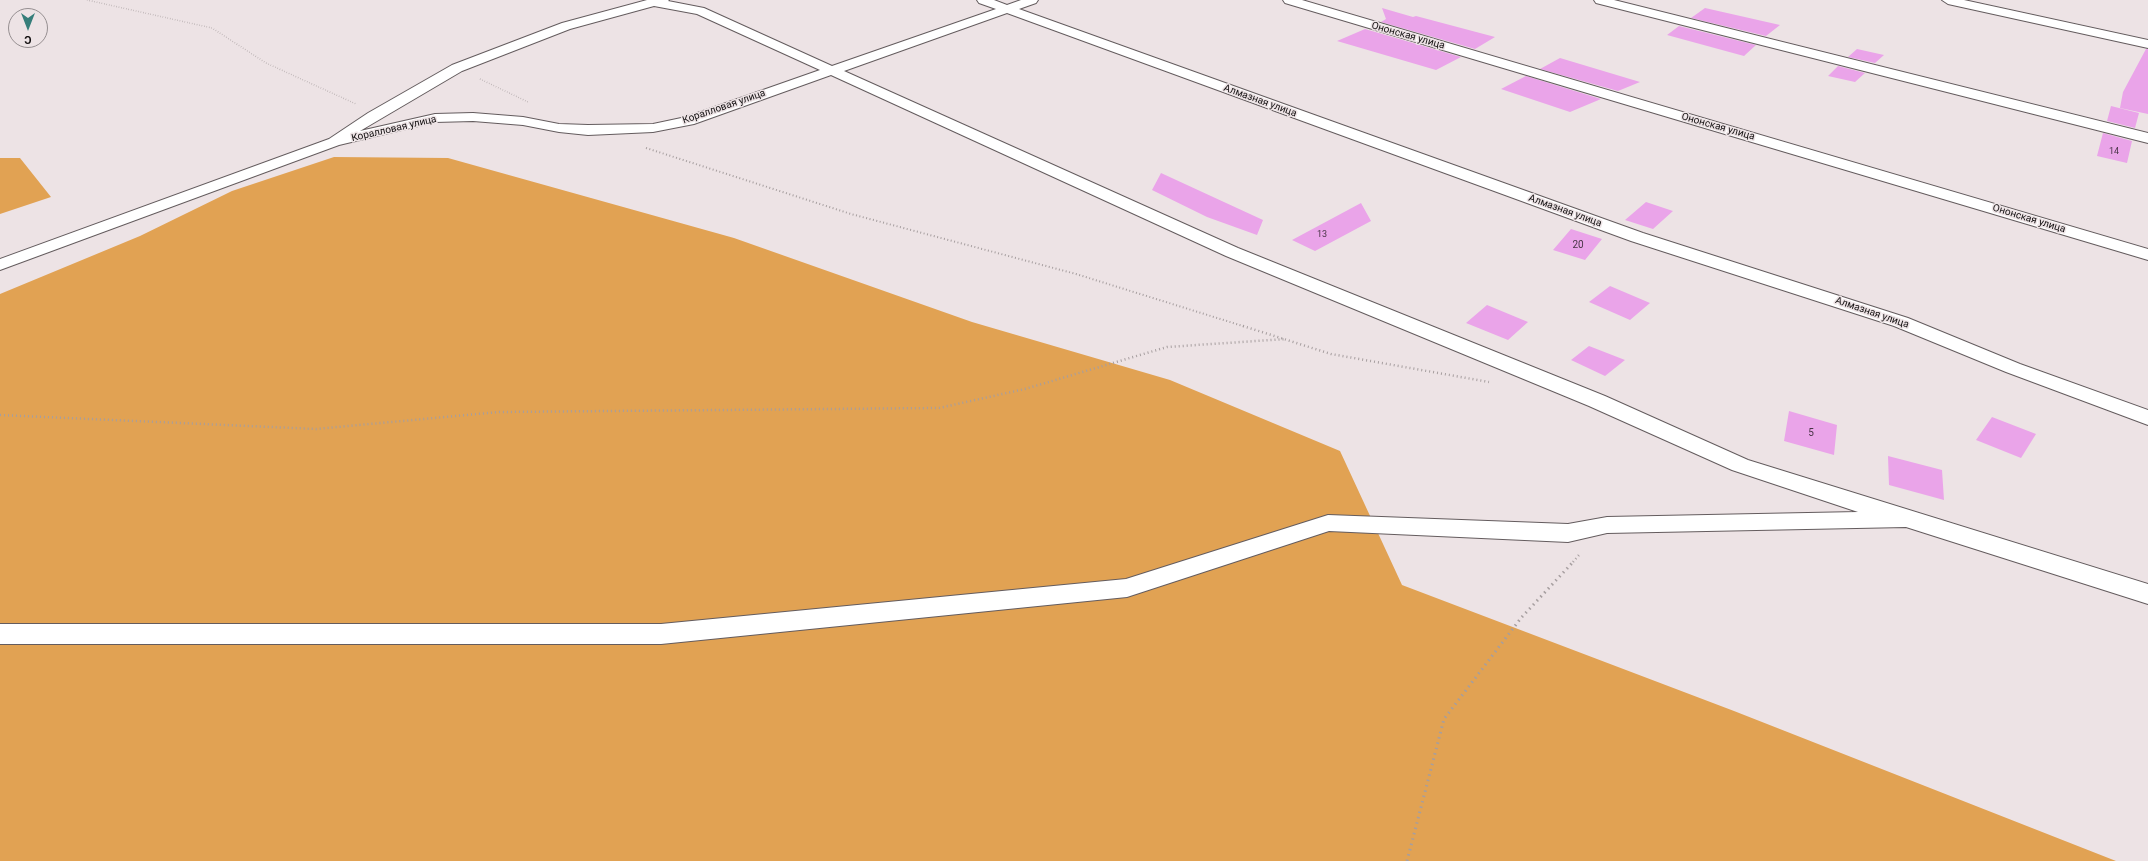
<!DOCTYPE html>
<html>
<head>
<meta charset="utf-8">
<style>
	body { margin:0 }
	#map { position:relative; width:2148px; height:861px; overflow:hidden; background:#ede3e5; font-family:Roboto,sans-serif }
	canvas { display:block }
	.north { position:absolute; left:8px; top:8px; width:40px; height:40px; box-sizing:border-box; background:#ede3e5; border:1px solid #958e90; border-radius:50%; rotate:180deg; font-size:11px; font-weight:700; line-height:16px; text-align:center; color:#120f10 }
	.north::after { content:''; display:block; margin:auto; width:14px; height:18px; background:#367e7a; clip-path:polygon(50% 0,100% 100%,50% 72%,0 100%) }
</style>
</head>
<body>
<div id="map">
<canvas width="2148" height="861"></canvas>
<div class="north">С</div>
</div>
<script>
const context = document.querySelector('canvas').getContext('2d');
context.lineJoin = 'round';
function paint(path, color) {
  context.fillStyle = color;
  context.fill(path, 'evenodd');
}
function poly(rows) {
  const path = new Path2D();
  for (const r of rows) {
    path.moveTo(r[0], r[1]);
    for (let i = 2; i < r.length; i += 2) path.lineTo(r[i], r[i + 1]);
  }
  return path;
}
function strokePath(path, color, width, dash) {
  context.strokeStyle = color;
  context.lineWidth = width;
  context.lineCap = dash ? 'butt' : 'round';
  context.setLineDash(dash || []);
  context.stroke(path);
}
function write(font, color, halo, rows, align = 'center') {
  context.font = font + ' Roboto,sans-serif';
  context.lineWidth = 3;
  context.setLineDash([]);
  context.textBaseline = 'middle';
  context.strokeStyle = halo;
  context.fillStyle = color;
  for (const [text, x, y, turn = 0] of rows) {
    context.save();
    context.translate(x, y);
    context.rotate((+turn || 0) * Math.PI / 180);
    context.textAlign = isNaN(turn) ? turn : align;
    if (halo) context.strokeText(text, 0, 0);
    context.fillText(text, 0, 0);
    context.restore();
  }
}
paint(poly([
	[334,157,448,158,734,238,972,322,1170,380,1340,451,1402,585,1734,711,2116,861,0,861,0,294,140,236,232,191],
	[0,158,20,158,51,197,0,214]
]), '#e1a253');
paint(poly([
	[1382,8,1413,17,1416,16,1495,37,1475,49,1381,22,1386,19],
	[1705,8,1780,25,1766,36,1691,18],
	[1679,26,1756,45,1744,56,1667,35],
	[1365,29,1461,57,1436,70,1337,41],
	[1857,49,1884,55,1875,63,1848,57],
	[2146,49,2148,49,2148,114,2120,108,2123,92],
	[1560,58,1640,82,1618,91,1540,69],
	[1838,66,1865,73,1855,82,1828,76],
	[1526,76,1601,99,1570,112,1501,89],
	[2111,106,2139,113,2135,128,2107,121],
	[2103,133,2132,141,2127,163,2097,156],
	[1161,173,1263,220,1257,235,1207,217,1152,190],
	[1646,202,1673,211,1653,229,1625,220],
	[1361,203,1371,221,1315,251,1292,240],
	[1571,229,1602,239,1585,260,1553,250],
	[1610,286,1650,303,1630,320,1589,302],
	[1487,305,1528,322,1508,340,1466,323],
	[1589,346,1625,360,1605,376,1571,360],
	[1789,411,1837,425,1834,455,1784,441],
	[1992,417,2036,434,2021,458,1976,440],
	[1888,456,1942,470,1944,500,1889,485]
]), '#eaa4e9');
const street = poly([
	[647,0,669,0,668,1,704,8,832,66,996,9,979,3,977,0,994,0,1007,5,1021,0,1038,0,1036,3,1019,9,1643,233,1908,318,2020,364,2148,410,2148,425,2006,372,1894,326,1631,241,1007,13,844,71,1238,248,1605,396,1748,460,2148,584,2148,604,1906,527,1607,533,1568,542,1329,531,1127,597,661,644,0,644,0,624,661,624,1126,579,1328,515,1568,524,1607,517,1858,512,1732,470,1589,406,1226,256,831,75,694,124,653,132,588,135,559,132,523,125,473,121,435,122,339,145,0,270,0,259,329,139,368,113,452,65,562,23,647,0],
	[654,6,697,14,820,70,686,117,653,124,588,125,559,124,523,117,473,113,435,114,360,131,462,71,570,29,654,6],
	[1283,0,1302,0,2148,249,2148,260,1285,3,1283,0],
	[1594,0,1614,0,2148,133,2148,143,1596,3,1594,0],
	[1942,0,1964,0,2148,40,2148,48,1948,4,1942,0]
]);
strokePath(street, '#645c5e', 2);
strokePath(poly([
	[87,0,212,28,266,63,356,104],
	[480,79,528,102]
]), '#a69e9f', 1.5, [0.5, 2]);
strokePath(poly([
	[646,148,851,214,1076,274,1246,327]
]), '#a69e9f', 2, [1, 2.5]);
strokePath(poly([
	[1243,326,1331,354,1489,382],
	[0,415,316,429,499,412,939,408,1025,389,1167,347,1286,339],
	[1573,562,1579,555]
]), '#a69e9f', 2.5, [1, 3]);
strokePath(poly([
	[1407,861,1444,719,1521,618,1574,561]
]), '#a69e9f', 3, [1.5, 4]);
paint(street, '#fff');
write('9px', '#483446', null, [
	["14",2114,152],
	["13",1322,235]
]);
write('10px', '#120f10', '#ede3e5', [
	["Ононская улица",1408,36,16],
	["Алмазная улица",1260,101,20],
	["Коралловая улица",724,107,-19],
	["Ононская улица",1718,127,16],
	["Коралловая улица",394,129,-13],
	["Алмазная улица",1565,211,20],
	["Ононская улица",2029,219,17],
	["Алмазная улица",1872,313,19]
]);
write('10px', '#483446', null, [
	["20",1578,245],
	["5",1811,433]
]);
</script>
</body>
</html>
